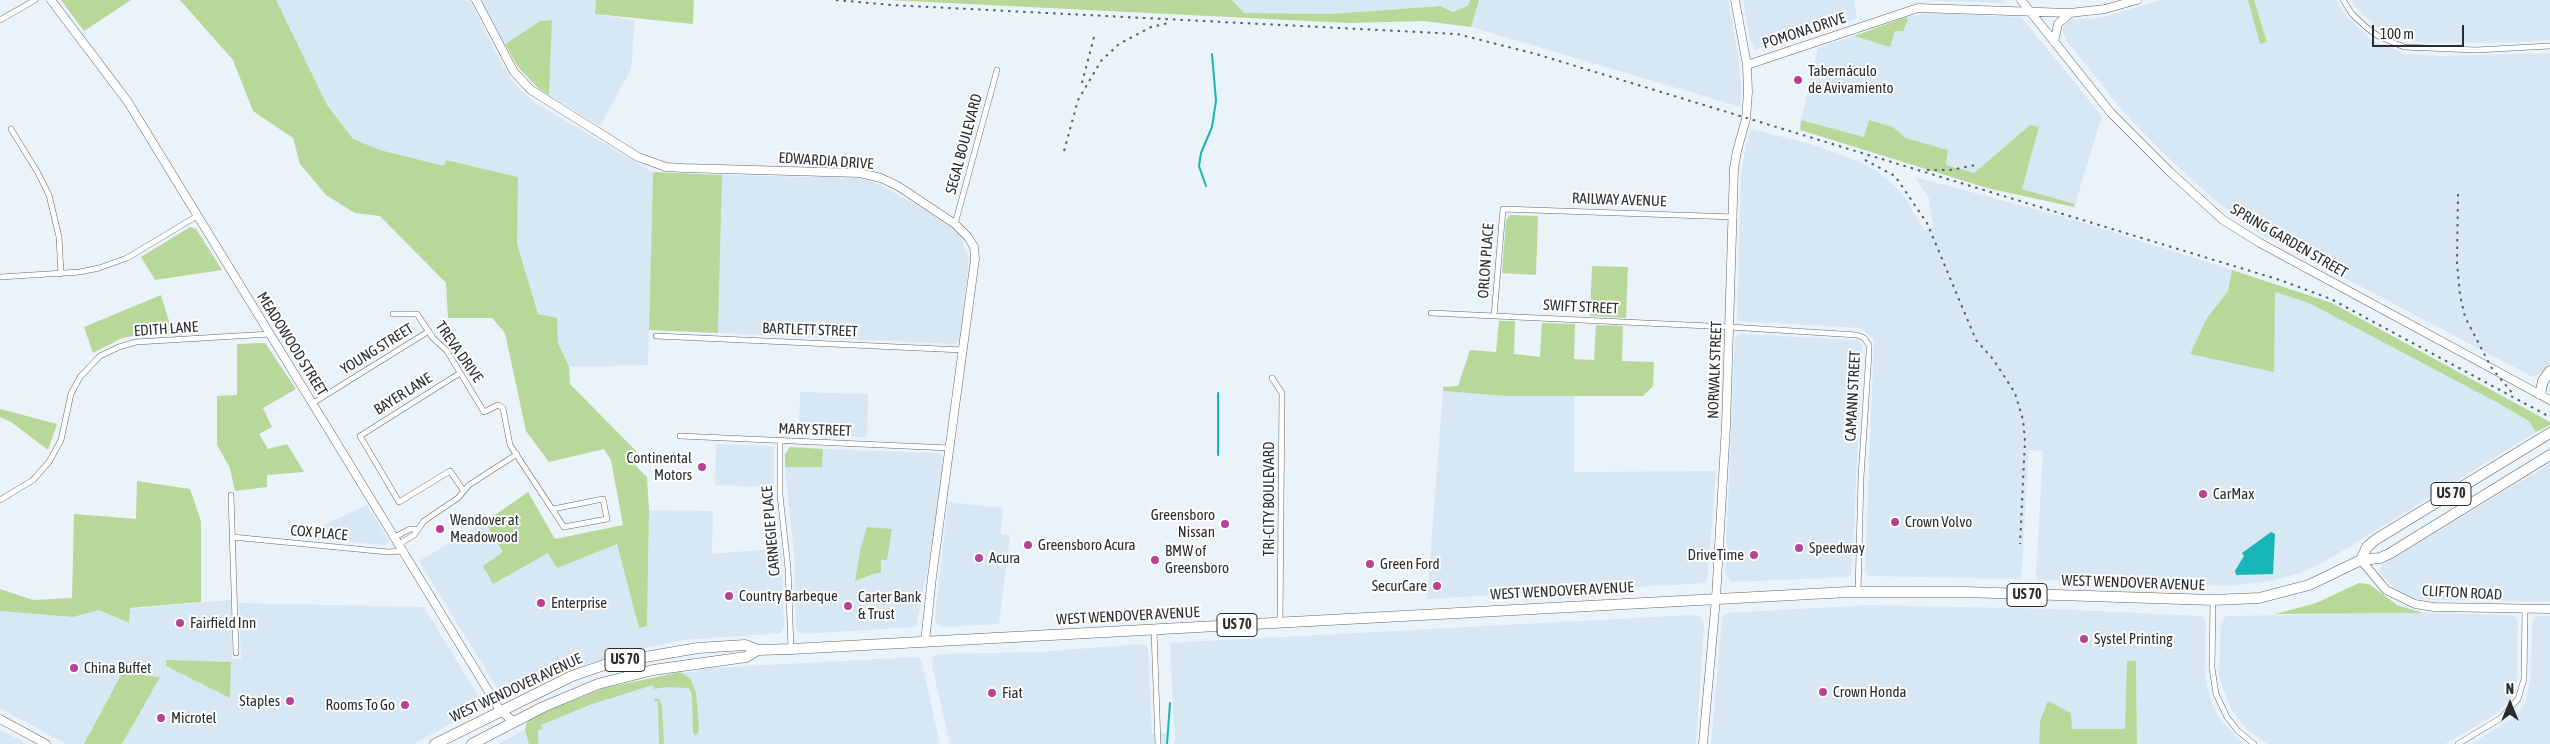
<!DOCTYPE html>
<html>
<head>
<meta charset="utf-8">
<style>
	body { margin:0 }
	#map { position:relative; width:2550px; height:744px; overflow:hidden; background:#eaf3fa; font-family:"Asap Condensed",sans-serif }
	canvas { display:block }
	.north { position:absolute; left:2485px; top:679px; width:50px; height:50px; -webkit-text-stroke:4px #fff; paint-order:stroke; rotate:0deg; font-size:14px; font-weight:700; line-height:20px; text-align:center; color:#2a2d30 }
	.north::after { content:''; display:block; margin:auto; width:18px; height:22px; background:#2a2d30; clip-path:polygon(50% 0,100% 100%,50% 72%,0 100%) }
	.scale { position:absolute; left:2372px; top:25px; width:92px; height:22px; box-sizing:border-box; border:2px solid #2a2d30; border-top:0; padding-left:6px; font-size:15px; line-height:18px; white-space:nowrap; color:#2a2d30; -webkit-text-stroke:4px #fff; paint-order:stroke }
</style>
</head>
<body>
<div id="map">
<canvas width="2550" height="744"></canvas>
<div class="north">N</div>
<div class="scale">100 m</div>
</div>
<script>
const context = document.querySelector('canvas').getContext('2d');
context.lineJoin = 'round';
function paint(path, color) {
  context.fillStyle = color;
  context.fill(path, 'evenodd');
}
function poly(rows) {
  const path = new Path2D();
  for (const r of rows) {
    path.moveTo(r[0], r[1]);
    for (let i = 2; i < r.length; i += 2) path.lineTo(r[i], r[i + 1]);
  }
  return path;
}
function strokePath(path, color, width, dash) {
  context.strokeStyle = color;
  context.lineWidth = width;
  context.lineCap = dash ? 'butt' : 'round';
  context.setLineDash(dash || []);
  context.stroke(path);
}
function write(font, color, halo, rows, align = 'center') {
  context.font = font + ' "Asap Condensed",sans-serif';
  context.lineWidth = 4;
  context.setLineDash([]);
  context.textBaseline = 'middle';
  context.strokeStyle = halo;
  context.fillStyle = color;
  for (const [text, x, y, turn = 0] of rows) {
    context.save();
    context.translate(x, y);
    context.rotate((+turn || 0) * Math.PI / 180);
    context.textAlign = isNaN(turn) ? turn : align;
    if (halo) context.strokeText(text, 0, 0);
    context.fillText(text, 0, 0);
    context.restore();
  }
}
paint(poly([
	[276,0,470,0,505,70,518,88,535,103,653,172,648,365,569,367,558,343,557,318,538,315,517,244,518,177,446,160,444,167,380,150,353,139,327,105],
	[482,0,596,0,595,14,635,20,631,69,600,126,549,95,552,20,540,21,504,44],
	[1232,0,1470,0,1468,6,1453,12,1439,6,1331,14,1244,13],
	[1479,0,1728,0,1738,55,1741,84,1741,107,1471,27],
	[1743,0,1854,0,1857,18,1755,50,1750,40],
	[1923,0,2006,0,2002,3],
	[2161,0,2248,0,2261,44,2267,42,2254,0,2336,0,2347,17,2373,41,2406,54,2438,56,2550,53,2550,362,2544,371,2535,376,2531,376,2259,233,2217,202,2163,153,2129,118,2066,40,2062,31,2068,21,2072,19,2100,18],
	[2351,0,2550,0,2550,40,2528,42,2429,43,2408,41,2378,28,2357,9],
	[1929,13,2021,17,2102,116,2075,204,2022,189,2039,127,2030,125,1974,173,1946,165,1948,150,1906,138,1893,127,1869,120,1864,137,1801,120,1818,48,1854,36,1890,47,1895,31,1908,20,1906,17],
	[1750,129,1811,144,1865,164,1886,178,1903,194,1924,230,1933,227,1929,198,1915,177,2075,220,2232,270,2228,291,2207,318,2191,354,2275,292,2309,303,2498,403,2529,421,2536,432,2324,562,2301,573,2269,581,2230,586,2038,580,2036,576,2043,451,2029,450,2021,579,1868,576,1865,570,1874,339,1860,328,1737,321,1741,171],
	[722,175,853,178,872,181,915,204,951,227,961,237,969,258,960,341,954,344,718,333],
	[1740,334,1857,340,1862,345,1852,572,1849,577,1732,582,1725,575,1735,337],
	[1443,391,1506,396,1574,395,1574,472,1716,471,1707,583,1427,599],
	[800,392,868,394,867,437,799,435],
	[716,444,772,446,774,449,774,487,715,485],
	[823,449,938,453,944,457,935,532,916,627,802,634,796,629,794,554,785,467,822,467],
	[867,527,892,530,887,560,881,560,881,573,873,574],
	[2550,464,2550,602,2416,599,2398,591,2384,577,2380,572,2381,565],
	[948,502,1003,508,1001,534,1010,535,999,624,942,627,936,623,935,616],
	[367,505,389,541,387,545,304,539,304,534],
	[649,510,713,511,712,554,781,548,784,627,781,633,683,640,644,648,582,665,507,696,500,693,419,561,485,522,503,552,548,553,557,568,617,544,639,628,647,626],
	[231,600,232,659,241,659,239,603,424,607,482,702,481,707,414,744,122,744,159,677,122,673,84,744,66,744,0,708,0,611,73,617,99,610,129,623,130,609],
	[1870,605,2054,609,2201,616,2206,621,2205,669,2207,686,2213,706,2221,720,2244,744,2137,744,2136,661,2127,661,2125,729,2072,729,2040,721,2039,744,1711,744,1722,618,1726,613],
	[2423,613,2513,615,2518,621,2517,681,2511,699,2496,714,2445,744,2268,744,2248,731,2230,707,2219,677,2221,623,2226,616],
	[1691,615,1701,617,1704,626,1696,744,1175,744,1170,643],
	[2536,616,2550,616,2550,744,2471,744,2513,718,2525,703,2531,676,2532,620],
	[1139,644,1148,647,1152,734,1166,733,1166,744,950,744,932,666,933,657,939,654,1040,652],
	[916,657,921,659,940,744,498,744,526,729,527,726,672,675,712,668],
	[0,730,27,744,0,744]
]), '#d7e7f3');
paint(poly([
	[61,0,131,0,84,31],
	[180,0,276,0,327,105,353,139,380,150,444,166,446,160,518,177,517,244,538,314,557,318,558,343,569,367,570,384,636,451,635,465,647,477,649,510,647,626,639,628,617,544,557,568,548,553,493,584,483,566,503,552,485,522,528,492,555,539,623,525,611,460,604,449,549,462,526,431,505,333,492,318,448,318,446,283,380,216,355,213,326,195,300,164,293,138,253,111,233,60],
	[596,0,694,0,693,24,595,14],
	[889,0,1232,0,1244,13,1331,14,1440,6,1453,12,1468,6,1470,0,1479,0,1471,27,1424,21,1349,23],
	[2248,0,2254,0,2267,42,2260,44],
	[1906,17,1908,20,1903,31,1895,31,1890,47,1854,36],
	[552,20,549,95,539,89,518,67,505,44,540,21],
	[1801,120,1864,137,1869,120,1893,127,1906,138,1948,150,1946,165,1974,173,2030,125,2039,127,2022,189,2075,204,2074,207,1987,188,1800,130],
	[653,172,722,175,718,333,649,330],
	[1510,215,1538,216,1536,275,1502,273,1506,220],
	[190,227,196,229,222,270,155,280,141,257],
	[1592,266,1628,267,1626,318,1590,316],
	[2232,270,2332,303,2550,422,2550,425,2536,432,2529,421,2498,403,2309,303,2275,292,2274,372,2190,354,2207,318,2228,291],
	[161,295,173,334,138,335,122,338,93,353,84,327],
	[1499,321,1515,321,1514,354,1540,357,1542,323,1575,324,1574,359,1594,360,1596,325,1623,326,1622,361,1654,362,1653,386,1643,396,1506,396,1443,391,1443,387,1458,386,1470,350,1496,352],
	[265,343,296,389,263,408,272,427,259,434,268,449,287,444,304,472,267,475,267,487,235,491,230,468,217,445,217,396,237,395,237,344],
	[0,409,57,424,48,450,11,422,0,417],
	[790,447,823,449,822,467,785,467,785,454],
	[137,481,190,489,201,521,201,602,130,608,129,623,99,610,73,617,0,611,0,589,33,600,72,598,74,514,136,519],
	[867,527,892,529,887,560,881,560,881,573,873,574,855,581,860,551],
	[2359,583,2369,584,2397,605,2423,613,2275,614,2316,603],
	[166,660,231,662,230,698,166,666],
	[2127,661,2136,661,2137,744,2039,744,2040,721,2048,701,2071,713,2072,729,2125,729],
	[680,672,690,678,696,692,699,730,696,735,693,733,692,695,689,688,666,687,654,689,653,685,592,704,541,725,543,729,538,730,538,744,529,744,525,730,527,723,532,717,604,688],
	[122,673,160,677,122,744,84,744],
	[655,698,660,700,662,706,664,744,659,744,658,701,654,701]
]), '#b7d899');
paint(poly([
	[2271,532,2275,534,2273,574,2236,575,2235,571,2244,556,2242,553]
]), '#18b5b6');
strokePath(poly([
	[1206,186,1199,166,1201,153,1212,127,1216,101,1212,54],
	[1218,393,1218,455],
	[1167,744,1170,703]
]), '#18b5b6', 2);
const street = poly([
	[2343,0,2352,14,2366,27,2378,36,2404,47,2476,50,2550,46],
	[0,20,35,0],
	[11,129,38,173,49,195,59,237,61,274],
	[955,224,997,70],
	[0,277,80,272,99,268,127,258,197,216],
	[1431,313,1730,327,1857,335,1864,338,1869,345,1869,352,1861,477,1858,592],
	[393,314,417,314,433,338,447,351,484,412,498,405,503,408,510,445,564,527,607,519,603,499,553,509],
	[1494,316,1503,209,1734,217],
	[656,336,963,350],
	[460,373,360,436,399,502,450,471,463,490],
	[1272,378,1282,393,1280,623],
	[313,403,429,331],
	[680,436,950,448],
	[780,441,780,495,788,568,791,649],
	[231,495,236,653],
	[0,500,33,480,49,462,61,440,71,394,80,377,100,356,119,347,136,342,270,334],
	[232,537,388,552,403,551],
	[395,537,410,529,416,529],
	[399,544,414,535,424,521,458,498,469,485,517,454],
	[2213,600,2212,668,2216,694,2227,717,2238,731,2254,744],
	[1154,630,1158,744],
	[2458,744,2501,718,2518,699,2524,679,2525,609]
]);
const secondary = poly([
	[51,0,128,102,500,710,514,722],
	[476,0,514,72,531,90,638,157,666,167,683,168,860,173,881,178,898,186,955,224,968,237,974,247,975,259,932,577,925,642],
	[2021,0,2111,113,2170,172,2223,220,2260,243,2550,400],
	[2054,42,2058,24,2070,13],
	[1747,65,1918,8,2070,13,2105,9,2137,0],
	[2361,560,2386,590,2415,604,2434,607,2550,609],
	[0,719,46,744],
	[1703,744,1716,598,1726,426,1734,168,1737,151,1746,119,1748,92,1747,65,1735,0]
]);
const highway = poly([
	[2540,394,2543,381,2550,371],
	[2361,560,2367,547,2375,540,2550,433],
	[435,744,572,676,610,663,698,648,745,645,758,650,791,649,1848,592,1964,592,2213,600,2259,598,2309,585,2361,560,2380,558,2389,554,2550,455],
	[472,744,543,707,598,684,653,670,746,657,758,650]
]);
strokePath(street, '#60676e', 6);
strokePath(secondary, '#60676e', 9);
strokePath(highway, '#60676e', 11);
strokePath(street, '#fff', 5);
strokePath(secondary, '#fff', 8);
strokePath(highway, '#fff', 10);
strokePath(poly([
	[836,0,891,5,1457,34,1536,54,2280,280,2331,299,2550,417],
	[1082,83,1094,37],
	[1064,151,1078,100,1101,61,1119,44,1151,27,1169,23],
	[1865,160,1895,176,1927,223,1976,340,1993,359,2015,393,2023,420,2025,441,2020,544],
	[1927,170,1950,170,1976,165],
	[2458,194,2457,263,2460,295,2465,317,2491,367,2513,394]
]), '#595e62', 2, [2.5, 5]);
for (const [x, y, r, color] of [
	[1798,80,5,"#b94195"],
	[702,467,5,"#b94195"],
	[2203,494,5,"#b94195"],
	[1895,522,5,"#b94195"],
	[1225,524,5,"#b94195"],
	[440,529,5,"#b94195"],
	[1028,545,5,"#b94195"],
	[1799,548,5,"#b94195"],
	[1754,555,5,"#b94195"],
	[979,558,5,"#b94195"],
	[1155,560,5,"#b94195"],
	[1370,564,5,"#b94195"],
	[1437,586,5,"#b94195"],
	[729,596,5,"#b94195"],
	[541,603,5,"#b94195"],
	[848,606,5,"#b94195"],
	[180,623,5,"#b94195"],
	[2084,639,5,"#b94195"],
	[74,668,5,"#b94195"],
	[1823,692,5,"#b94195"],
	[992,693,5,"#b94195"],
	[290,701,5,"#b94195"],
	[405,705,5,"#b94195"],
	[161,718,5,"#b94195"]
]) {
  const dot = new Path2D();
  dot.arc(x, y, r, 0, 2 * Math.PI);
  context.fillStyle = color;
  context.fill(dot);
  strokePath(dot, '#fff', 2);
}
for (const [x, y, w] of [
	[2451,494,40],
	[2027,595,40],
	[1237,625,40],
	[625,660,40]
]) {
  const box = new Path2D();
  box.roundRect(x - w / 2, y - 11.5, w, 23, 4);
  context.fillStyle = '#fff';
  context.fill(box);
  strokePath(box, '#2a2d30', 1);
}
write('bold 14px', '#2a2d30', null, [
	["US 70",2451,494],
	["US 70",2027,595],
	["US 70",1237,625],
	["US 70",625,660]
]);
write('15px', '#2a2d30', '#fff', [
	["POMONA DRIVE",1804,31,-18],
	["SEGAL BOULEVARD",964,144,-75],
	["EDWARDIA DRIVE",826,161,4],
	["RAILWAY AVENUE",1619,200,2],
	["SPRING GARDEN STREET",2289,241,30],
	["ORLON PLACE",1486,261,-86],
	["SWIFT STREET",1581,307,3],
	["EDITH LANE",166,329,-4],
	["BARTLETT STREET",810,330,2],
	["MEADOWOOD STREET",292,344,58],
	["YOUNG STREET",377,349,-32],
	["TREVA DRIVE",459,352,55],
	["NORWALK STREET",1715,370,-88],
	["BAYER LANE",403,394,-32],
	["CAMANN STREET",1853,396,-87],
	["MARY STREET",815,430,2],
	["TRI-CITY BOULEVARD",1269,499,-90],
	["CARNEGIE PLACE",771,531,-95],
	["COX PLACE",319,533,5],
	["WEST WENDOVER AVENUE",2133,583,2],
	["WEST WENDOVER AVENUE",1562,591,-3],
	["CLIFTON ROAD",2462,593,3],
	["WEST WENDOVER AVENUE",1128,616,-3],
	["WEST WENDOVER AVENUE",516,688,-25]
]);
write('15px', '#2a2d30', '#fff', [
	["Tabernáculo",1808,71],
	["de Avivamiento",1808,88],
	["Continental",692,458,"right"],
	["Motors",692,475,"right"],
	["CarMax",2213,494],
	["Greensboro",1215,515,"right"],
	["Nissan",1215,532,"right"],
	["Wendover at",450,520],
	["Meadowood",450,537],
	["Crown Volvo",1905,522],
	["Greensboro Acura",1038,545],
	["Speedway",1809,548],
	["BMW of",1165,551],
	["Greensboro",1165,568],
	["DriveTime",1744,555,"right"],
	["Acura",989,558],
	["Green Ford",1380,564],
	["SecurCare",1427,586,"right"],
	["Country Barbeque",739,596],
	["Carter Bank",858,597],
	["& Trust",858,614],
	["Enterprise",551,603],
	["Fairfield Inn",190,623],
	["Systel Printing",2094,639],
	["China Buffet",84,668],
	["Crown Honda",1833,692],
	["Fiat",1002,693],
	["Staples",280,701,"right"],
	["Rooms To Go",395,705,"right"],
	["Microtel",171,718]
], 'left');
</script>
</body>
</html>
